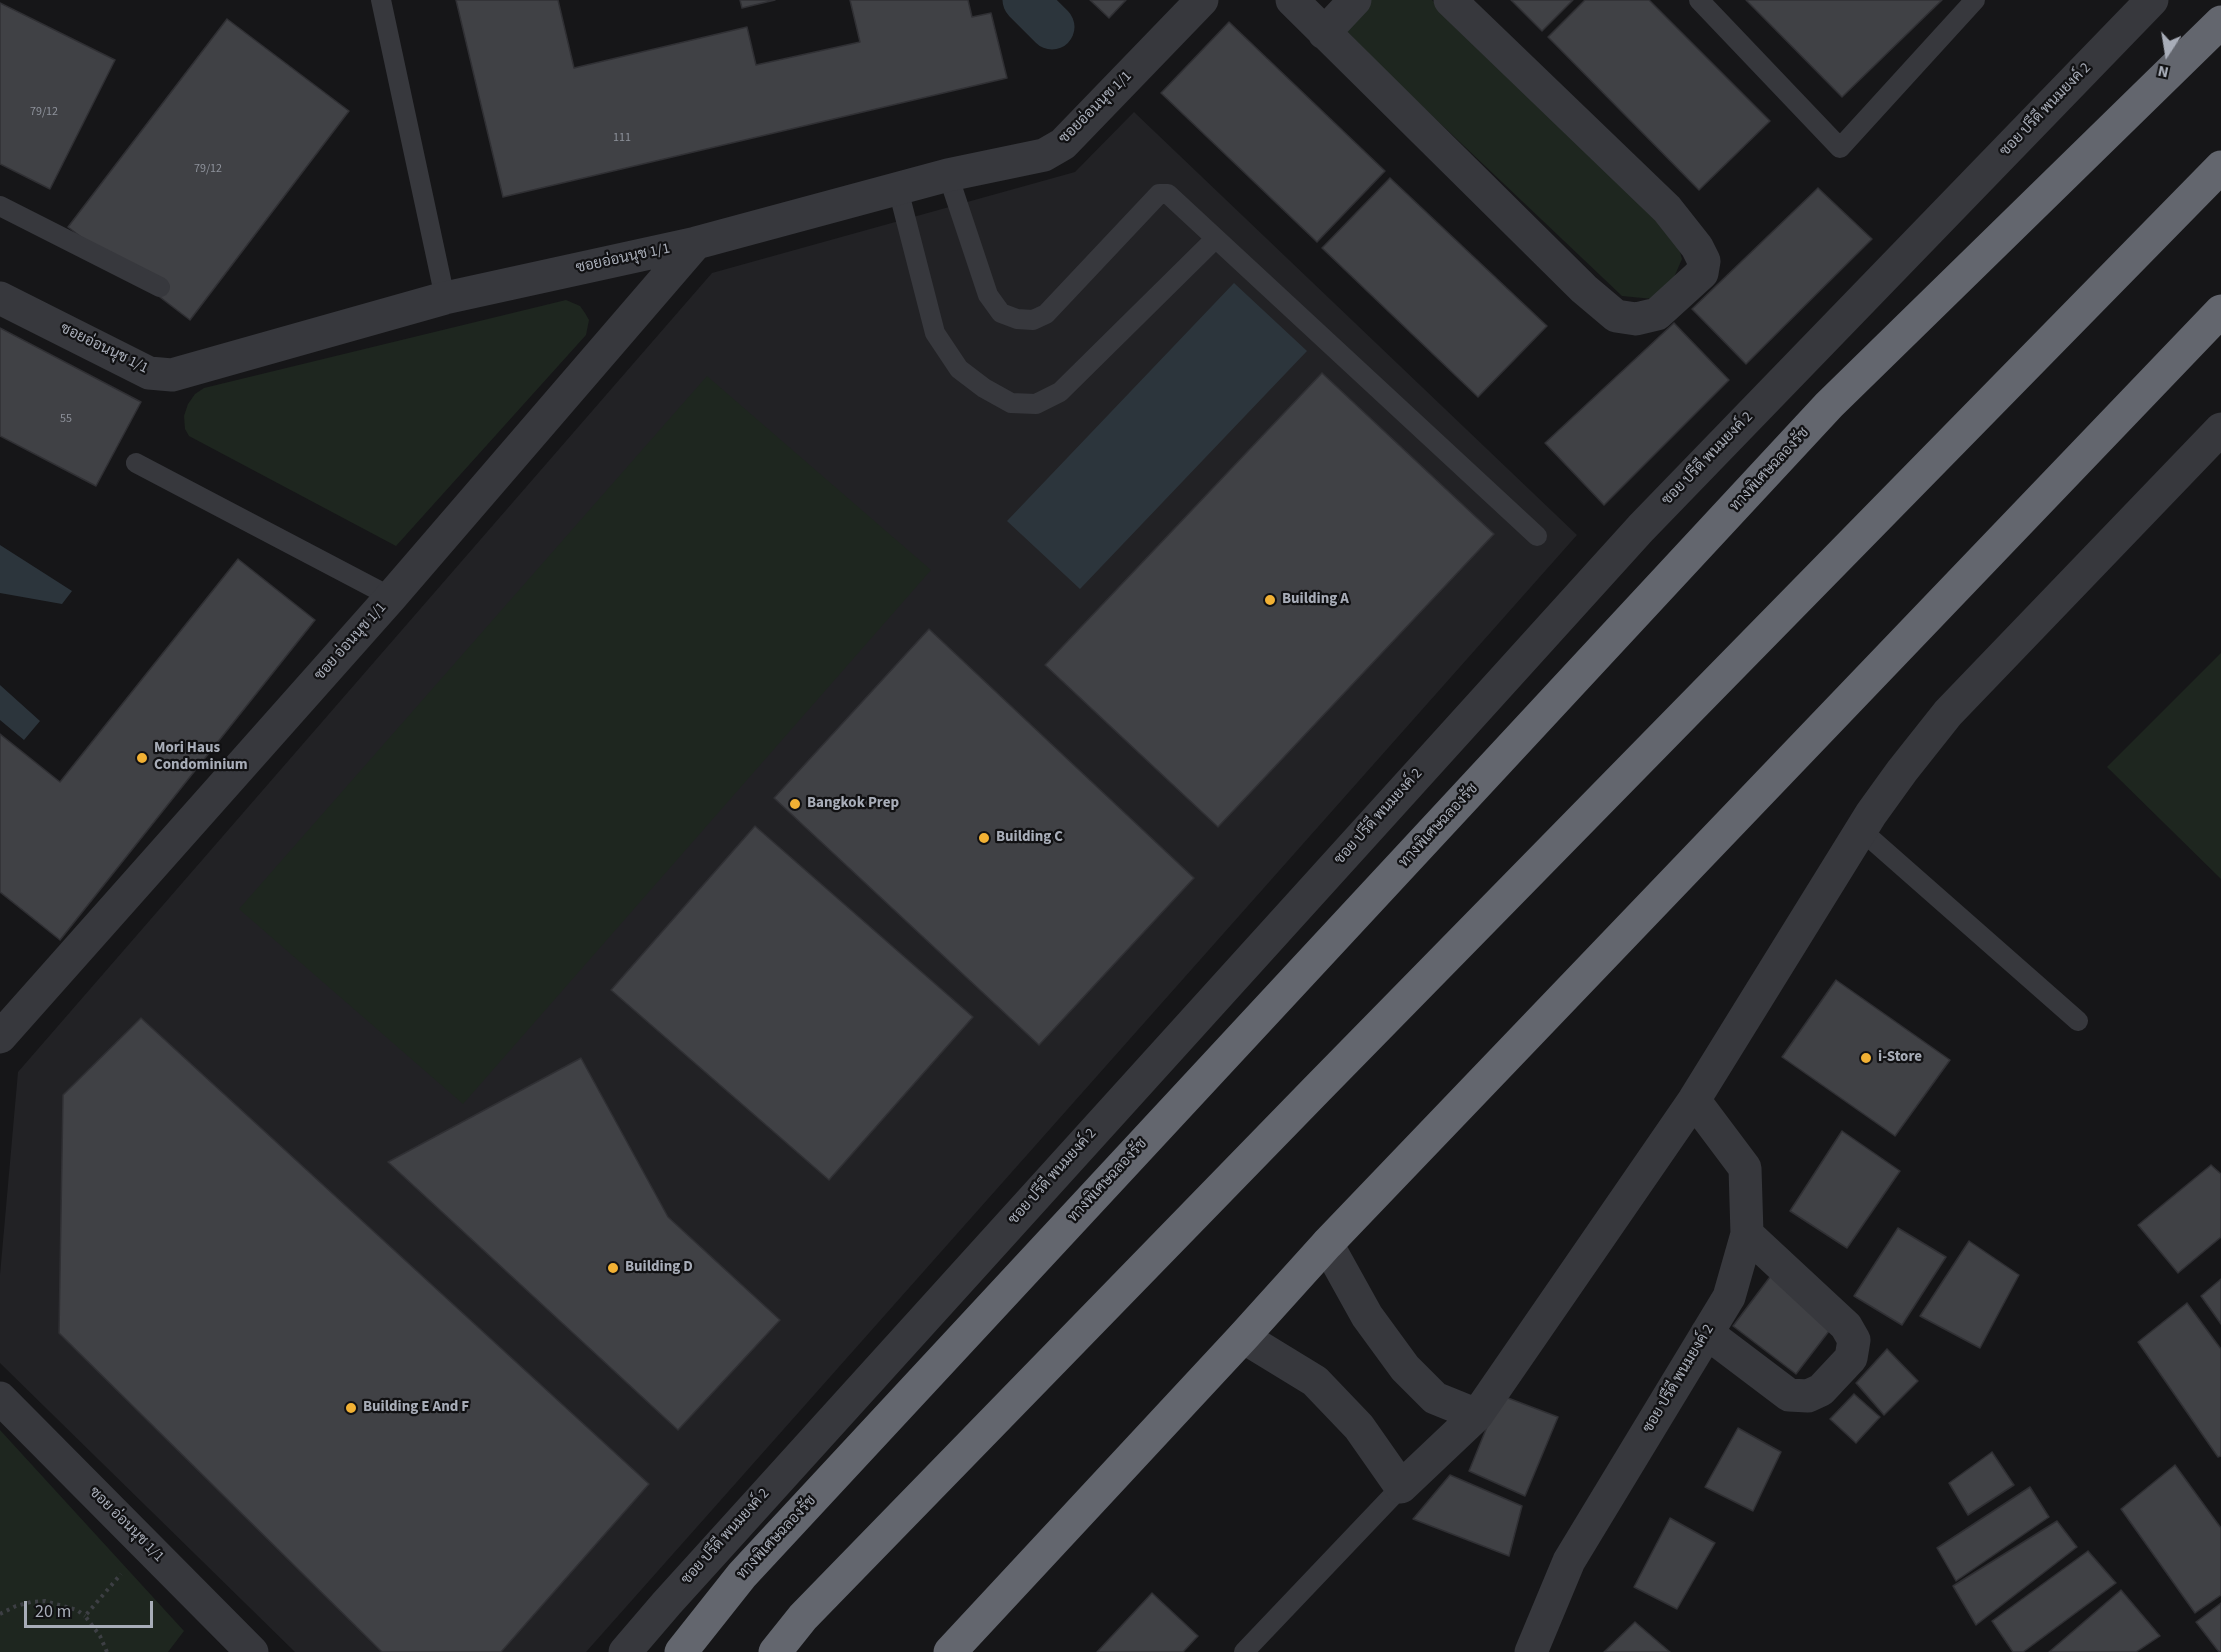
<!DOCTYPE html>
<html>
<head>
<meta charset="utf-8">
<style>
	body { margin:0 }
	#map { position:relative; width:2221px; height:1652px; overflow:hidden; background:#161618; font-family:"Source Sans 3",sans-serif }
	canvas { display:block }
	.north { position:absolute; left:2137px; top:24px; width:60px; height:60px; -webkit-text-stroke:4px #111113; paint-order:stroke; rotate:192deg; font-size:16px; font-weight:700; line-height:24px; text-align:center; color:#a8adb8 }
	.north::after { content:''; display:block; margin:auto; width:21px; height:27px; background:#a8adb8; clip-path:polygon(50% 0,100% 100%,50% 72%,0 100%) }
	.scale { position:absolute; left:24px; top:1601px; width:129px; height:27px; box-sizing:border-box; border:3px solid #a8adb8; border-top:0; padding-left:8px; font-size:18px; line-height:21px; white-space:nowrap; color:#a8adb8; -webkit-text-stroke:4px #111113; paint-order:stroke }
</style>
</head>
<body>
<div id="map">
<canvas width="2221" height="1652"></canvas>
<div class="north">N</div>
<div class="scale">20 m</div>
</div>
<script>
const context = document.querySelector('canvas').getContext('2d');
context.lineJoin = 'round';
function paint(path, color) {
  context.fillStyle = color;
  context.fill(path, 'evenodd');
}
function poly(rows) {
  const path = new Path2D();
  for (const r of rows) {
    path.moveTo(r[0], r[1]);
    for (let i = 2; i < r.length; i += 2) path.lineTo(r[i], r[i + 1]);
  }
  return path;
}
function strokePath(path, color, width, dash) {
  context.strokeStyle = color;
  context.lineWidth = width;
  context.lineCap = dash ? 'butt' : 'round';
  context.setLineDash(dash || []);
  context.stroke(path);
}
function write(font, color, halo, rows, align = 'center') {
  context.font = font + ' "Source Sans 3",Sarabun,sans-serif';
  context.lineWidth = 4.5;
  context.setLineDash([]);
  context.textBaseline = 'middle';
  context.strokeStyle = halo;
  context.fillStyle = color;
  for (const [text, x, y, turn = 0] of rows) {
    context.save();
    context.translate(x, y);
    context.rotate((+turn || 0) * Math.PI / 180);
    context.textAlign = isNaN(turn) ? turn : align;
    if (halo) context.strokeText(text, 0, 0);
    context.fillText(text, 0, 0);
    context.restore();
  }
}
paint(poly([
	[1134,112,1577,535,586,1652,295,1652,0,1363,0,1275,18,1072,712,273,1075,172]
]), '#222225');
paint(poly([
	[1371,0,1432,0,1676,238,1682,259,1671,284,1653,299,1622,296,1344,32],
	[566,300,580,306,585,313,589,320,586,335,396,546,189,436,185,429,184,416,188,404,195,394,204,388],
	[707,376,931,570,463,1104,239,909],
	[2221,653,2221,879,2107,767],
	[0,1430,184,1631,168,1652,0,1652]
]), '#1e261f');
paint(poly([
	[1234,283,1307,351,1080,589,1007,521],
	[0,545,72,591,62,604,0,593],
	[0,685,40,721,24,740,0,720]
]), '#2c353c');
strokePath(poly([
	[1025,0,1052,27]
]), '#2c353c', 45);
const building = poly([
	[456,0,558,0,574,68,747,27,756,65,860,42,850,0,968,0,972,17,991,13,1007,78,503,197,456,0],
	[740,0,775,0,742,8,740,0],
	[1090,0,1126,0,1109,18,1090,0],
	[1511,0,1573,0,1542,31,1511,0],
	[1585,0,1649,0,1770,121,1699,190,1548,37,1585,0],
	[1746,0,1942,0,1842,97,1746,0],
	[0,3,115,60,50,189,0,164,0,3],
	[227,19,349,111,190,320,68,227,227,19],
	[1229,22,1385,171,1317,242,1161,93,1229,22],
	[1390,178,1547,326,1478,397,1322,248,1390,178],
	[1818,188,1872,239,1746,364,1692,309,1818,188],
	[1674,323,1729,380,1604,505,1545,443,1674,323],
	[0,328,141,402,96,486,0,436,0,328],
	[1322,373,1494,534,1218,827,1045,665,1322,373],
	[238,559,315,620,60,940,0,892,0,734,60,782,238,559],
	[929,629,1194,878,1039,1045,774,798,929,629],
	[755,826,973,1017,829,1180,611,990,755,826],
	[1836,980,1950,1060,1895,1136,1782,1057,1836,980],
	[141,1018,649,1484,501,1652,382,1652,59,1333,63,1095,141,1018],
	[581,1058,668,1217,780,1320,678,1430,388,1162,581,1058],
	[1842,1131,1900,1171,1847,1248,1790,1211,1842,1131],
	[2211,1165,2221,1174,2221,1237,2178,1273,2138,1225,2211,1165],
	[1898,1228,1946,1257,1902,1325,1854,1296,1898,1228],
	[1969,1241,2019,1275,1980,1348,1920,1316,1969,1241],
	[1773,1273,1836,1322,1796,1374,1733,1326,1773,1273],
	[2221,1279,2221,1324,2201,1296,2221,1279],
	[2187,1303,2221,1349,2221,1456,2218,1457,2138,1342,2187,1303],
	[1887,1349,1918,1381,1884,1415,1856,1383,1887,1349],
	[1854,1394,1880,1417,1856,1443,1830,1419,1854,1394],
	[1500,1395,1558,1417,1525,1496,1469,1471,1500,1395],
	[1738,1428,1781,1452,1753,1511,1705,1487,1738,1428],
	[1992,1452,2014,1485,1968,1515,1949,1483,1992,1452],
	[2175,1465,2221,1528,2221,1595,2195,1613,2121,1509,2175,1465],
	[1450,1475,1522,1506,1509,1556,1413,1519,1450,1475],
	[2030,1487,2049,1517,1956,1581,1937,1548,2030,1487],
	[1670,1518,1715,1543,1677,1609,1634,1587,1670,1518],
	[2057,1521,2077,1547,1976,1625,1953,1586,2057,1521],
	[2088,1551,2116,1583,2023,1652,2013,1652,1992,1621,2088,1551],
	[2121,1590,2160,1636,2136,1652,2049,1652,2121,1590],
	[1152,1593,1198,1636,1183,1652,1097,1652,1152,1593],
	[2221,1603,2221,1652,2219,1652,2196,1622,2221,1603],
	[1635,1622,1670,1652,1604,1652,1635,1622]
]);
paint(building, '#404145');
strokePath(building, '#303034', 1.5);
strokePath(poly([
	[0,1614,16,1606,31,1602,45,1601,77,1610,85,1616],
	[107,1652,100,1636,85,1616,121,1574]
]), '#3d3f44', 4, [3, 4.5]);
strokePath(poly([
	[381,0,445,298],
	[1699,0,1840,148,1975,0],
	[948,175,988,295,1001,313,1017,319,1033,320,1046,314,1159,194,1168,194,1537,536],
	[898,189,935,333,959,369,984,388,1011,403,1036,404,1060,392,1215,239],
	[0,206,160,287],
	[136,463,391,597],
	[1861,830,2078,1021],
	[1244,1652,1401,1487]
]), '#37383d', 20);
strokePath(poly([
	[1292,0,1584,289,1616,316,1636,319,1657,314,1702,273,1704,261,1697,247,1667,209,1450,0],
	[1324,33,1355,0],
	[0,298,149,373,172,375,445,298,696,243,948,175,1044,155,1063,144,1202,0],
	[0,1037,391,597,696,243],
	[1327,1244,1367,1316,1405,1368,1435,1398,1477,1415],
	[1707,1333,1789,1395,1808,1396,1821,1390,1851,1358,1854,1340,1846,1326,1747,1234],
	[1243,1337,1315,1381,1359,1427,1401,1487,1477,1415,1694,1100,1871,814,1902,771,1948,713,2221,429],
	[0,1398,252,1652],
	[625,1652,667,1603,1641,528,2152,0],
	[1531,1652,1569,1561,1729,1297,1747,1234,1745,1168,1694,1100]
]), '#37383d', 33);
strokePath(poly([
	[681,1652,742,1575,1829,405,2221,22],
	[775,1652,803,1617,1318,1088,2221,167],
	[950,1652,1243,1337,1327,1244,2221,311]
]), '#63666e', 33);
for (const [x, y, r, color] of [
	[1270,600,6,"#f2b134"],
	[142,758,6,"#f2b134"],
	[795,804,6,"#f2b134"],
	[984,838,6,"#f2b134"],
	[1866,1058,6,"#f2b134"],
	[613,1268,6,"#f2b134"],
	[351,1408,6,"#f2b134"]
]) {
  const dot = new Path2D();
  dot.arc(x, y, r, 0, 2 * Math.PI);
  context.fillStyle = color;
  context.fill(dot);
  strokePath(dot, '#111113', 2);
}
write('12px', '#8e929b', null, [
	["79/12",44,112],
	["111",622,138],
	["79/12",208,169],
	["55",66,419]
]);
write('15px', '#a8adb8', '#111113', [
	["ซอยอ่อนนุช 1/1",1096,108,-45],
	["ซอย ปรีดี พนมยงค์ 2",2046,110,-46],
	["ซอยอ่อนนุช 1/1",623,259,-12],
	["ซอยอ่อนนุช 1/1",104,349,26],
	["ซอย ปรีดี พนมยงค์ 2",1708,459,-46],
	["ทางพิเศษฉลองรัช",1770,470,-47],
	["ซอย อ่อนนุช 1/1",351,642,-48],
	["ซอย ปรีดี พนมยงค์ 2",1379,817,-48],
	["ทางพิเศษฉลองรัช",1439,826,-47],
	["ซอย ปรีดี พนมยงค์ 2",1053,1177,-48],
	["ทางพิเศษฉลองรัช",1108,1181,-47],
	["ซอย ปรีดี พนมยงค์ 2",1679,1379,-59],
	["ซอย อ่อนนุช 1/1",126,1525,45],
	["ซอย ปรีดี พนมยงค์ 2",726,1537,-48],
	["ทางพิเศษฉลองรัช",777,1538,-47]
]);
write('bold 15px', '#a8adb8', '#111113', [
	["Building A",1282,600],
	["Mori Haus",154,749],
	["Condominium",154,766],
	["Bangkok Prep",807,804],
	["Building C",996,838],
	["i-Store",1878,1058],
	["Building D",625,1268],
	["Building E And F",363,1408]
], 'left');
</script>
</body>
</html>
